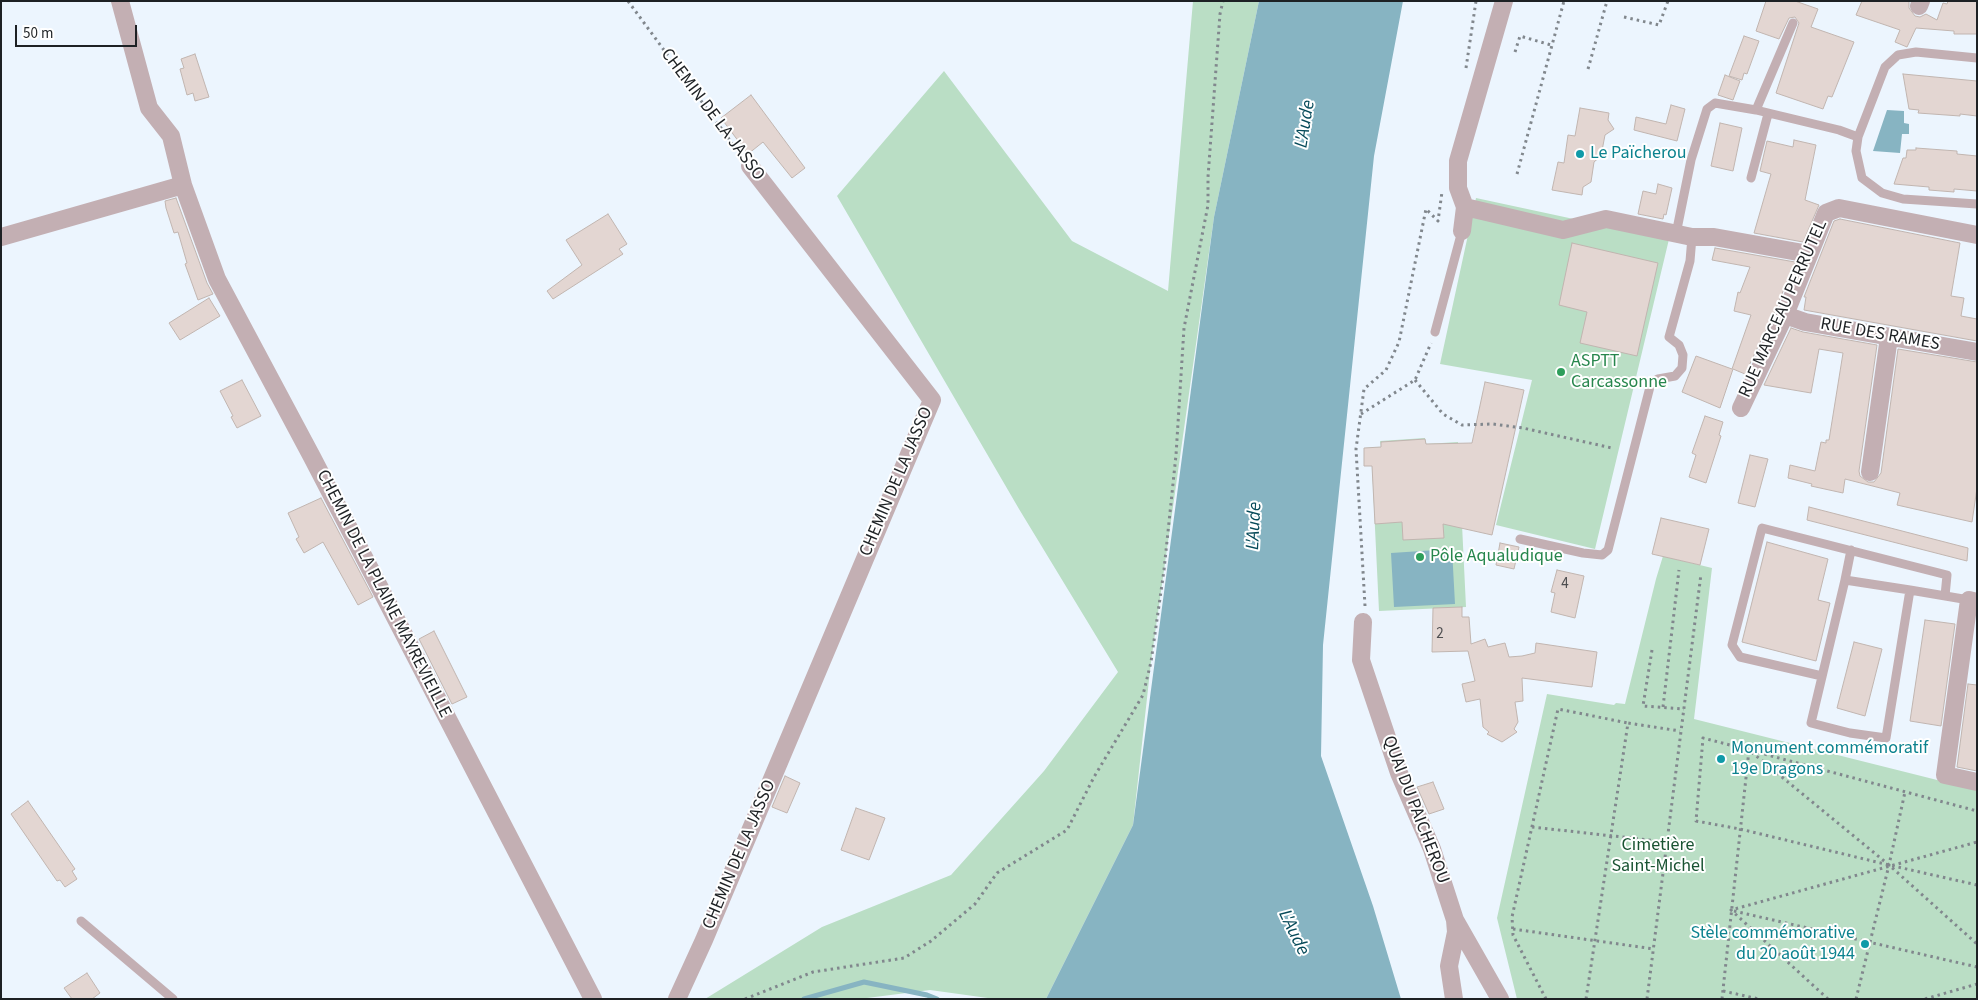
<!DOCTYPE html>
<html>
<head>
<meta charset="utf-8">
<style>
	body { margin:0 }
	#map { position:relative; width:1978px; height:1000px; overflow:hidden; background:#ecf5fe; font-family:"Source Sans 3",sans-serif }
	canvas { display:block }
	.frame { position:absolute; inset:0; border:2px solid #1d2124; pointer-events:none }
	.scale { position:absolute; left:15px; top:25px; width:122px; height:22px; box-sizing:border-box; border:2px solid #1d2124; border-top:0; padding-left:6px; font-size:15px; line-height:18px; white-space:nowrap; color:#1d2124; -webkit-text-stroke:4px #fff; paint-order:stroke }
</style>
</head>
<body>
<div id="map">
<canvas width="1978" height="1000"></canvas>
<div class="frame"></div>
<div class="scale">50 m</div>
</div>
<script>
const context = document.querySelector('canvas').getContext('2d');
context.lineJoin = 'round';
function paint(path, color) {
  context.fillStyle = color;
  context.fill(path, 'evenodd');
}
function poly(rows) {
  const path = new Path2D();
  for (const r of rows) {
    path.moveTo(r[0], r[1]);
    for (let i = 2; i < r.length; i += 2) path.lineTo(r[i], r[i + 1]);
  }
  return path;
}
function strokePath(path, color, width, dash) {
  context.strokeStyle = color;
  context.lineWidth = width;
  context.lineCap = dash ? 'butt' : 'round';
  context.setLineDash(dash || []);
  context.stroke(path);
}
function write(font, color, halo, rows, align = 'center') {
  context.font = font + ' "Source Sans 3",sans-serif';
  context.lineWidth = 4;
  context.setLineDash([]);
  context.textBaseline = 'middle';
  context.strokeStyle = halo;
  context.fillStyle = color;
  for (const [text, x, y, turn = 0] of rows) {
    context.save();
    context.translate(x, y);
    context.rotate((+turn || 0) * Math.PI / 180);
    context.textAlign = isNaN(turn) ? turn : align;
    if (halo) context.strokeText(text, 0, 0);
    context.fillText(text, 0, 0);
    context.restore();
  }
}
paint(poly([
	[1193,1,1259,1,1214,217,1151,662,1133,825,1046,999,995,999,930,990,859,999,705,999,822,927,951,875,1044,771,1118,672,1019,509,837,196,944,71,1072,241,1168,291],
	[1476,198,1583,221,1670,235,1595,549,1496,525,1532,380,1440,364],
	[1425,438,1426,444,1458,442,1466,607,1379,611,1372,466,1364,466,1364,448,1381,447,1380,441],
	[1663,556,1712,568,1694,719,1977,790,1977,999,1517,999,1497,918,1547,694,1614,705,1616,703,1625,704,1656,579]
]), '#badec5');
paint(poly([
	[1259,1,1403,1,1374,156,1323,645,1321,756,1373,906,1401,999,1046,999,1133,825,1214,217],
	[1887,110,1904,111,1904,123,1909,124,1909,134,1902,134,1900,153,1873,151],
	[1452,549,1455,604,1394,607,1391,553]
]), '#87b4c2');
strokePath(poly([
	[804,999,864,982,927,995,937,999]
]), '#87b4c2', 5);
const building = poly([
	[1766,1,1795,1,1818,9,1811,27,1854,42,1832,97,1828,96,1823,109,1776,93,1799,23,1795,17,1789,18,1779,39,1756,31,1766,1],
	[1862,1,1909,1,1909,8,1915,16,1920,17,1926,14,1937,20,1943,3,1947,4,1948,1,1977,1,1977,34,1954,34,1954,31,1916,28,1907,47,1895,42,1900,30,1856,15,1862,1],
	[1744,36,1759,41,1747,74,1744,73,1742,80,1729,76,1744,36],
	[195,54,209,97,195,101,193,93,187,95,180,69,184,68,181,59,195,54],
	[1903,74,1977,81,1977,116,1960,114,1960,116,1918,113,1919,110,1909,109,1903,74],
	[1725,75,1740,81,1733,100,1718,95,1725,75],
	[751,95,805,168,792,178,763,142,748,154,721,118,751,95],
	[1671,105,1685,109,1677,141,1634,130,1636,117,1666,124,1671,105],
	[1580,108,1609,113,1608,120,1614,129,1605,135,1601,156,1594,162,1591,182,1583,187,1582,195,1552,190,1558,162,1564,163,1568,135,1575,136,1580,108],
	[1720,123,1742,128,1733,171,1711,166,1720,123],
	[1794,140,1816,145,1805,200,1819,205,1803,242,1754,233,1771,174,1760,171,1767,141,1793,147,1794,140],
	[1916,148,1957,151,1957,154,1977,156,1977,191,1954,189,1954,192,1929,190,1929,187,1894,184,1903,158,1906,158,1907,150,1916,150,1916,148],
	[1658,184,1672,188,1666,215,1664,214,1663,219,1638,214,1643,191,1656,194,1658,184],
	[176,198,207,283,213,294,198,300,185,264,187,263,178,232,174,233,166,208,165,201,176,198],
	[608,214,627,244,619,249,623,254,553,299,547,291,582,265,566,240,608,214],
	[1840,219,1960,243,1951,296,1964,298,1961,316,1977,319,1977,341,1804,310,1806,297,1804,297,1834,221,1840,219],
	[1572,243,1658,263,1637,356,1580,343,1587,312,1559,305,1572,243],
	[1715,248,1795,262,1775,311,1745,374,1733,369,1720,408,1682,392,1696,356,1732,369,1751,315,1734,311,1738,292,1740,293,1750,267,1712,260,1715,248],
	[209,298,220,316,180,340,169,323,209,298],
	[1791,328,1803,332,1877,345,1859,471,1860,476,1868,482,1874,482,1881,473,1898,349,1977,362,1977,488,1972,522,1897,505,1900,493,1845,479,1843,493,1811,486,1812,484,1788,478,1790,465,1815,471,1821,442,1826,443,1826,440,1829,440,1843,353,1819,349,1811,393,1764,385,1791,328],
	[242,380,261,416,237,428,231,417,233,416,220,391,242,380],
	[1485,382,1524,390,1492,535,1443,524,1444,538,1403,540,1402,522,1375,524,1372,466,1364,466,1364,448,1381,447,1381,442,1425,439,1426,444,1472,443,1485,382],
	[1705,416,1723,422,1719,435,1721,436,1706,483,1689,477,1696,455,1692,453,1705,416],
	[1750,455,1768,459,1755,507,1738,503,1750,455],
	[321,498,373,597,358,605,323,542,304,553,296,539,299,537,288,513,321,498],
	[1809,507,1968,548,1967,561,1807,520,1809,507],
	[1661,518,1709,529,1700,565,1652,554,1661,518],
	[1767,542,1828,559,1818,600,1830,603,1816,661,1742,642,1767,542],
	[1500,543,1519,547,1514,569,1496,565,1500,543],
	[1557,570,1584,576,1575,618,1551,612,1555,593,1551,592,1557,570],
	[1462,607,1462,617,1469,617,1471,644,1485,639,1488,647,1505,643,1509,657,1522,656,1535,653,1536,643,1597,652,1592,687,1522,678,1523,701,1515,702,1518,722,1514,729,1517,732,1502,742,1487,734,1489,732,1483,727,1480,699,1466,702,1462,684,1475,681,1468,651,1432,652,1433,608,1462,607],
	[1925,620,1955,624,1941,726,1910,721,1925,620],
	[434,631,467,697,452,704,419,639,434,631],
	[1854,642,1882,649,1865,716,1837,708,1854,642],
	[1968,684,1977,685,1977,771,1957,767,1968,684],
	[785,776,800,783,787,813,772,807,785,776],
	[1433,782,1444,809,1429,814,1417,787,1433,782],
	[28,801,75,869,72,871,77,879,65,887,60,880,57,881,11,814,28,801],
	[856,808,885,818,869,860,841,850,856,808],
	[87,973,100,993,92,999,72,999,64,988,87,973]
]);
paint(building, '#e3d6d2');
strokePath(building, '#c1b5b0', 1);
strokePath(poly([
	[628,1,740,154],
	[1624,17,1659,25,1668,1],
	[1515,52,1520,36,1551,45],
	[1466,68,1476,1],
	[1588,69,1607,1],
	[1517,174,1564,1],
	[1415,380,1443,414,1462,425,1493,424,1523,428,1612,448],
	[1361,414,1415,380,1431,343],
	[1365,606,1356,449,1364,389,1386,370,1399,342,1426,209,1438,221,1442,192],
	[1652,650,1643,706,1684,709],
	[1663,707,1679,570],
	[1532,827,1667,842],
	[1977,885,1889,865,1740,829,1696,821,1703,738,1749,750,1889,865,1977,944],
	[1734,911,1977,967],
	[1513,929,1654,949],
	[1723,991,1759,999],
	[745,999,813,972,904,958,931,941,975,904,997,873,1067,830,1094,777,1143,695,1151,662,1164,570,1176,455,1184,328,1208,205,1208,177,1220,14,1223,1],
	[1546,999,1513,935,1512,917,1558,709,1628,723],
	[1586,999,1628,723,1680,731],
	[1647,999,1701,574],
	[1722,999,1749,750,1977,811],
	[1828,999,1731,910,1977,842],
	[1856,999,1889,865,1905,792],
	[1925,999,1977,984]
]), '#81878d', 3, [2.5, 4]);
strokePath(poly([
	[1977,58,1916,52,1898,55,1885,67,1858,137,1856,151,1862,178,1882,193,1903,199,1977,204],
	[1756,110,1793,23],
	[1751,178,1768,114],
	[1676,234,1691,160,1707,109,1715,103,1756,110,1839,130,1858,137],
	[1435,332,1462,231],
	[1520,539,1583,553,1602,555,1608,550,1651,383,1658,379,1675,376,1682,368,1683,355,1679,345,1669,337,1690,261,1692,237],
	[1845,580,1851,550],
	[1910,590,1845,580,1811,723,1850,733,1886,738,1910,590,1969,600],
	[1822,676,1740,657,1732,645,1762,528,1947,575,1945,596],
	[81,921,173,999]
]), '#c3afb3', 9);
strokePath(poly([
	[120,1,149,108,171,136,183,185],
	[1919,6,1921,1],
	[1465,207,1563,230,1606,219,1692,237,1714,237,1809,254],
	[1462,231,1465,207,1458,188,1458,161,1504,1],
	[1,237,183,185,217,279,312,457,593,999],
	[1785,315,1805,322,1977,352],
	[1741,408,1785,315,1826,213,1839,208,1977,235],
	[1870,472,1889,337],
	[1977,602,1969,600,1945,775,1977,782],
	[1363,622,1361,660,1399,773,1432,849,1455,920,1456,932,1449,966,1454,999],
	[1455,920,1500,999],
	[677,999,704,940,932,400,750,166]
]), '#c3afb3', 18);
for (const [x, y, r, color] of [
	[1580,154,5,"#0f9aa8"],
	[1561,372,5,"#2e9e5b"],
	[1420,557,5,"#2e9e5b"],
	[1721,759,5,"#0f9aa8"],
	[1865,944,5,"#0f9aa8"]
]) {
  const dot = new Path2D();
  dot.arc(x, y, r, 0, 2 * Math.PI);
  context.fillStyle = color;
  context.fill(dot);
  strokePath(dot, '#fff', 2);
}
write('15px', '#4e4e50', null, [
	["4",1565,585],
	["2",1440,635]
]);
write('18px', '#1d2124', '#fff', [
	["CHEMIN DE LA JASSO",712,115,53],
	["RUE MARCEAU PERRUTEL",1784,309,-66],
	["RUE DES RAMES",1880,335,10],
	["CHEMIN DE LA JASSO",897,482,-67],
	["CHEMIN DE LA PLAINE MAYREVIEILLE",383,594,63],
	["QUAI DU PAICHEROU",1415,810,69],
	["CHEMIN DE LA JASSO",740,855,-67]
]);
write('18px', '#0d838f', '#fff', [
	["Le Païcherou",1590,154],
	["Monument commémoratif",1731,749],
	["19e Dragons",1731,770],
	["Stèle commémorative",1855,934,"right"],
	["du 20 août 1944",1855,955,"right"]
], 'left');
write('18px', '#27864d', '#fff', [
	["ASPTT",1571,362],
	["Carcassonne",1571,383],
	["Pôle Aqualudique",1430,557]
], 'left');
write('18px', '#195332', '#fff', [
	["Cimetière",1658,846],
	["Saint-Michel",1658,867]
]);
write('italic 19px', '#064a59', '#fff', [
	["L'Aude",1306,124,-81],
	["L'Aude",1255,526,-87],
	["L'Aude",1293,933,64]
]);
</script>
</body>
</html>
